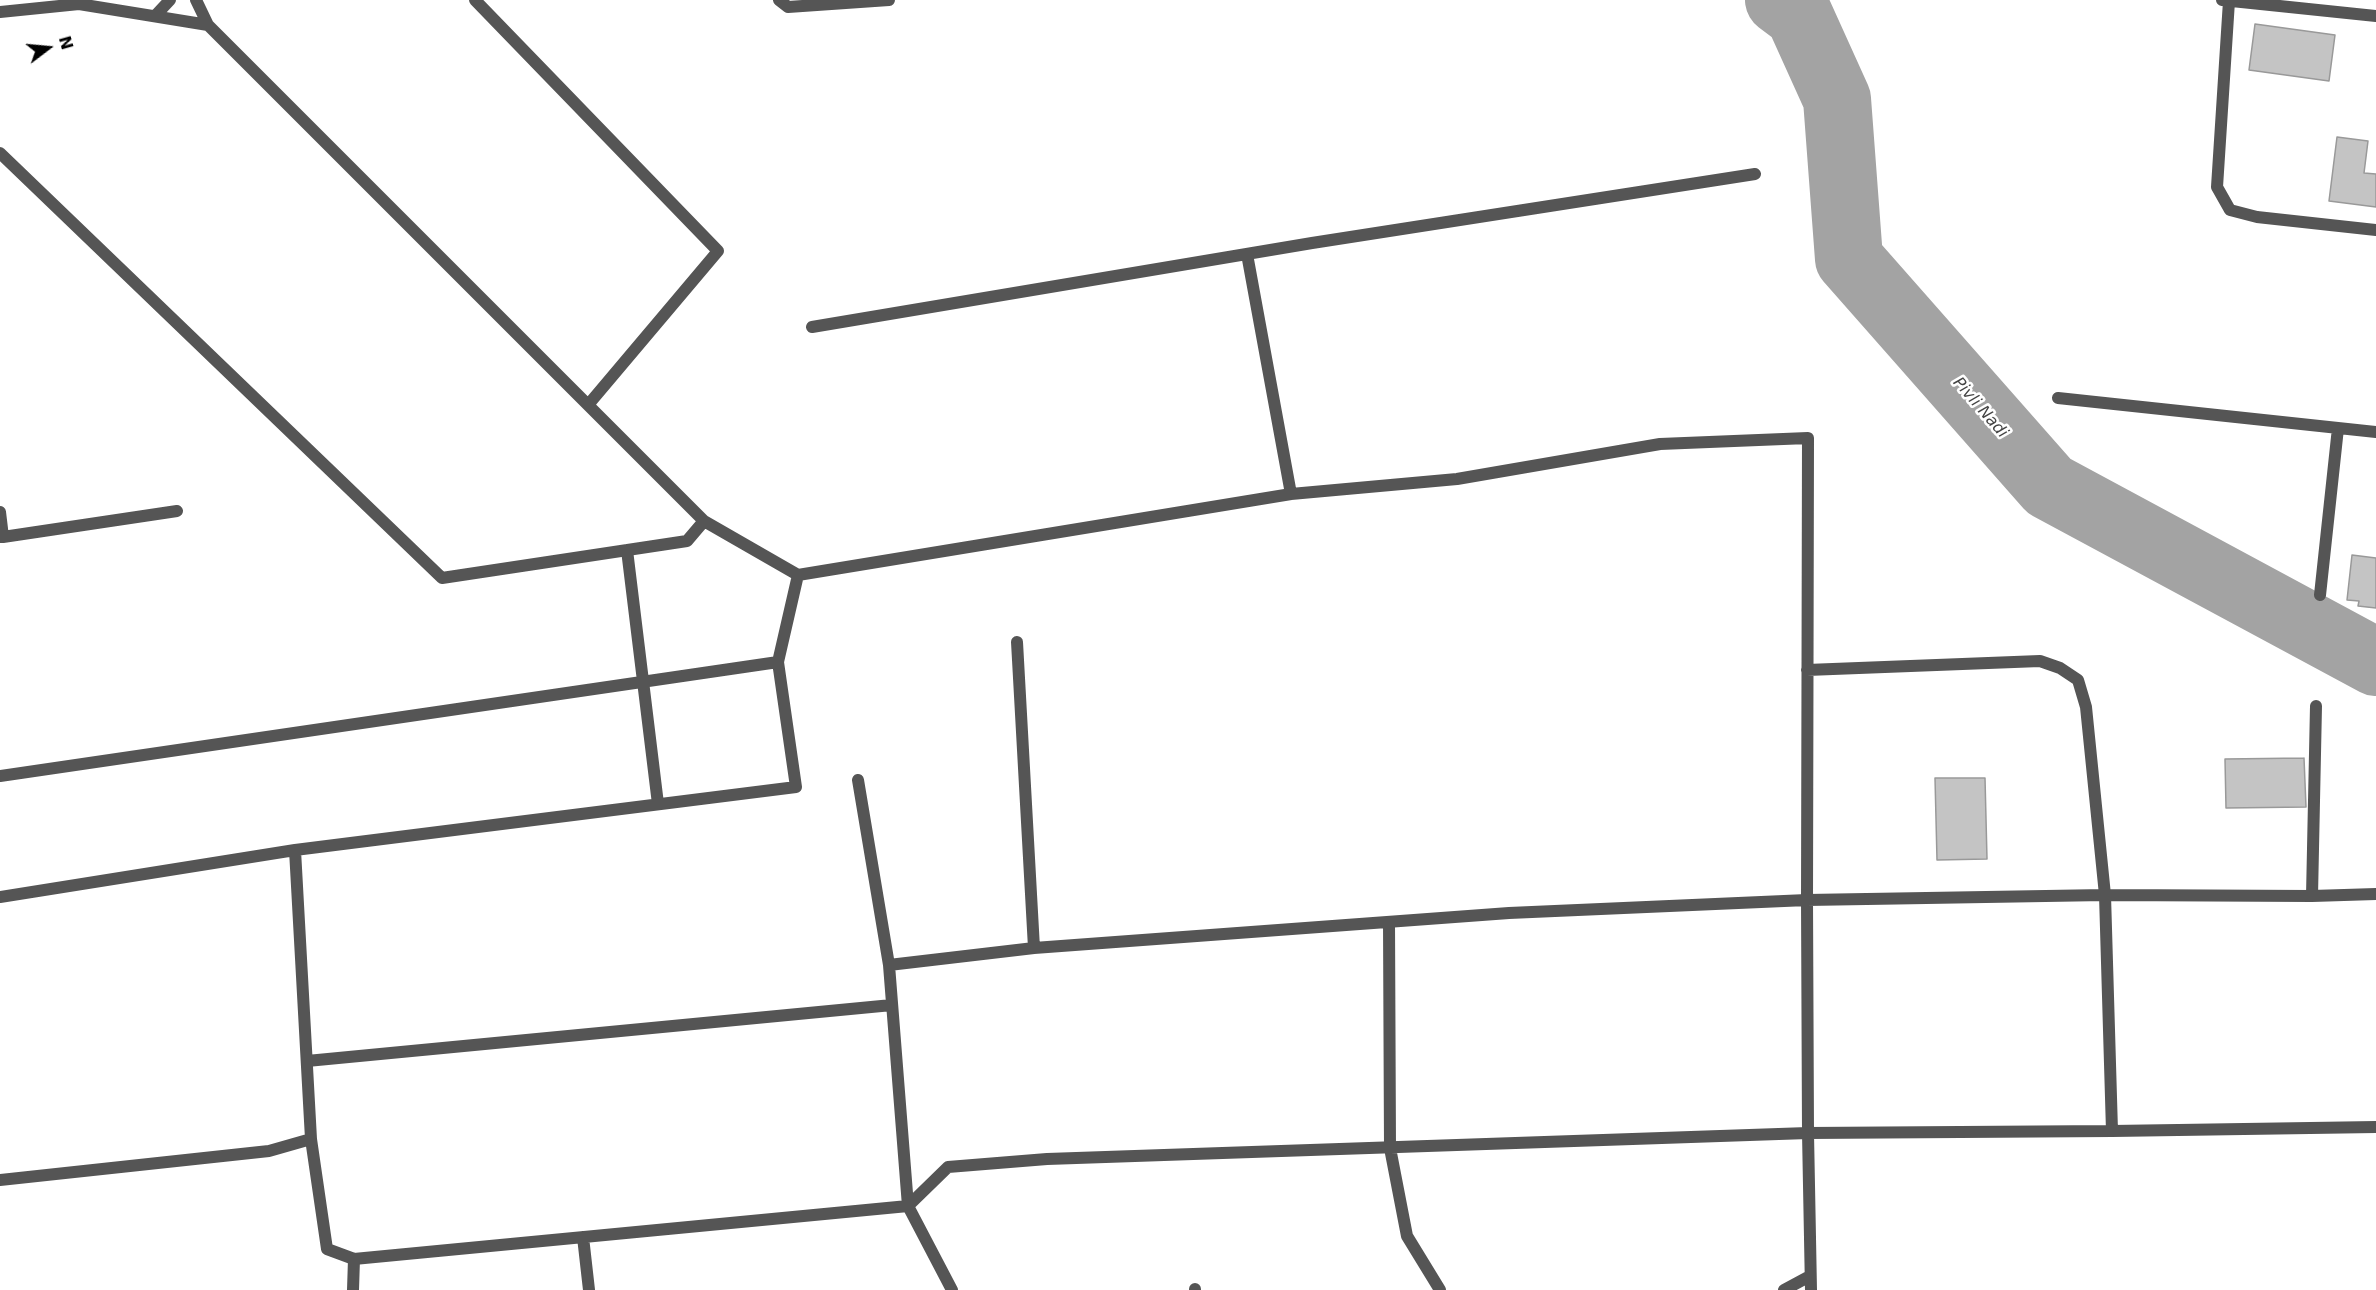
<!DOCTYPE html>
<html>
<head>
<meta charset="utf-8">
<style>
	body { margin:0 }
	#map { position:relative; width:2376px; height:1290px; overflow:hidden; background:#fff; font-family:"DejaVu Sans",sans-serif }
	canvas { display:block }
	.north { position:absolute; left:18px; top:18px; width:60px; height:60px; -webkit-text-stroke:4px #fff; paint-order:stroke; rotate:74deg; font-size:16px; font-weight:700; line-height:24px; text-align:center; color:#000 }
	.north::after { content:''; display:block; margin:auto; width:21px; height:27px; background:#000; clip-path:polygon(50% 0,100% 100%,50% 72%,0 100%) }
</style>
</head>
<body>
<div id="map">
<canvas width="2376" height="1290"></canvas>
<div class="north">N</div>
</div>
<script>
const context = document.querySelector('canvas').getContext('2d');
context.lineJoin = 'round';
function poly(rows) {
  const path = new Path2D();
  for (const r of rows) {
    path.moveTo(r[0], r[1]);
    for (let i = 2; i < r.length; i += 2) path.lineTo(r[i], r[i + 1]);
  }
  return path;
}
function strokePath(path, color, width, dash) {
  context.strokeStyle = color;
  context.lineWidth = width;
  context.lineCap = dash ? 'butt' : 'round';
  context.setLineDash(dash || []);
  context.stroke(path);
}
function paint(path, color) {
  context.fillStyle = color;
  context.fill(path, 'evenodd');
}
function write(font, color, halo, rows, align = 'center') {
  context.font = font + ' "DejaVu Sans",sans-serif';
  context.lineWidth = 5;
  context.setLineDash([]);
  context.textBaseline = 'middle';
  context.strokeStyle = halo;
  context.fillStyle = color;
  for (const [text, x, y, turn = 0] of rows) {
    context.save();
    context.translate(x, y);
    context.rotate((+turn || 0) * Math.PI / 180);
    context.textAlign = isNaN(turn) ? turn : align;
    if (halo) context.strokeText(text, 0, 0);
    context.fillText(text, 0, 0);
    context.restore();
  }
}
strokePath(poly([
	[1779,0,1799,15,1837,99,1849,259,2049,486,2376,662]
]), '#a3a3a3', 68);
const building = poly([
	[2255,24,2335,35,2329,81,2249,70,2255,24],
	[2337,137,2368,141,2364,173,2376,174,2376,207,2329,201,2337,137],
	[2352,555,2376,558,2376,608,2358,606,2359,601,2347,600,2352,555],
	[2304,758,2306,807,2226,808,2225,759,2304,758],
	[1935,778,1985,778,1987,859,1937,860,1935,778]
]);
paint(building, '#c4c4c4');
strokePath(building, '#999', 1.5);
strokePath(poly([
	[196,0,208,25],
	[475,0,718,251,588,405],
	[779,0,788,7,889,0],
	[2222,0,2376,16],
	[2229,1,2217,187,2230,210,2257,217,2376,230],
	[0,12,79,4,208,25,704,521,798,575,1291,494,1457,479,1660,444,1808,438,1807,900,1509,913,1034,948,889,965,908,1206,354,1259,327,1249,311,1139,295,850,796,787,778,662,798,575],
	[155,16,170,0],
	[0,153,442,578,687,541,704,521],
	[1247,254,1291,494],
	[812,327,1312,243,1755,174],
	[2058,398,2376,432],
	[0,512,3,537,0,537],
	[3,537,177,511],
	[627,550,658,804],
	[2320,595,2338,428],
	[1017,642,1034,948],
	[1807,670,2040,661,2060,668,2078,680,2086,707,2105,895,2112,1131],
	[0,776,778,662],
	[858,780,889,965],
	[2376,894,2312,896,2105,895,1807,900,1808,1133,2112,1131,2376,1127],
	[2312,896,2316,706],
	[0,897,295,850],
	[1389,922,1390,1148,1407,1236,1440,1290],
	[307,1061,892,1005],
	[0,1180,269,1151,311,1139],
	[583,1237,589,1290],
	[1195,1289,1195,1290],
	[353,1290,354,1259],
	[952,1290,908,1206,948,1167,1047,1159,1808,1133,1811,1290],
	[1784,1290,1810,1276]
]), '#555', 12);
write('italic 16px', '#444', '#fff', [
	["Pivli Nadi",1980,408,49]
]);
</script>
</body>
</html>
